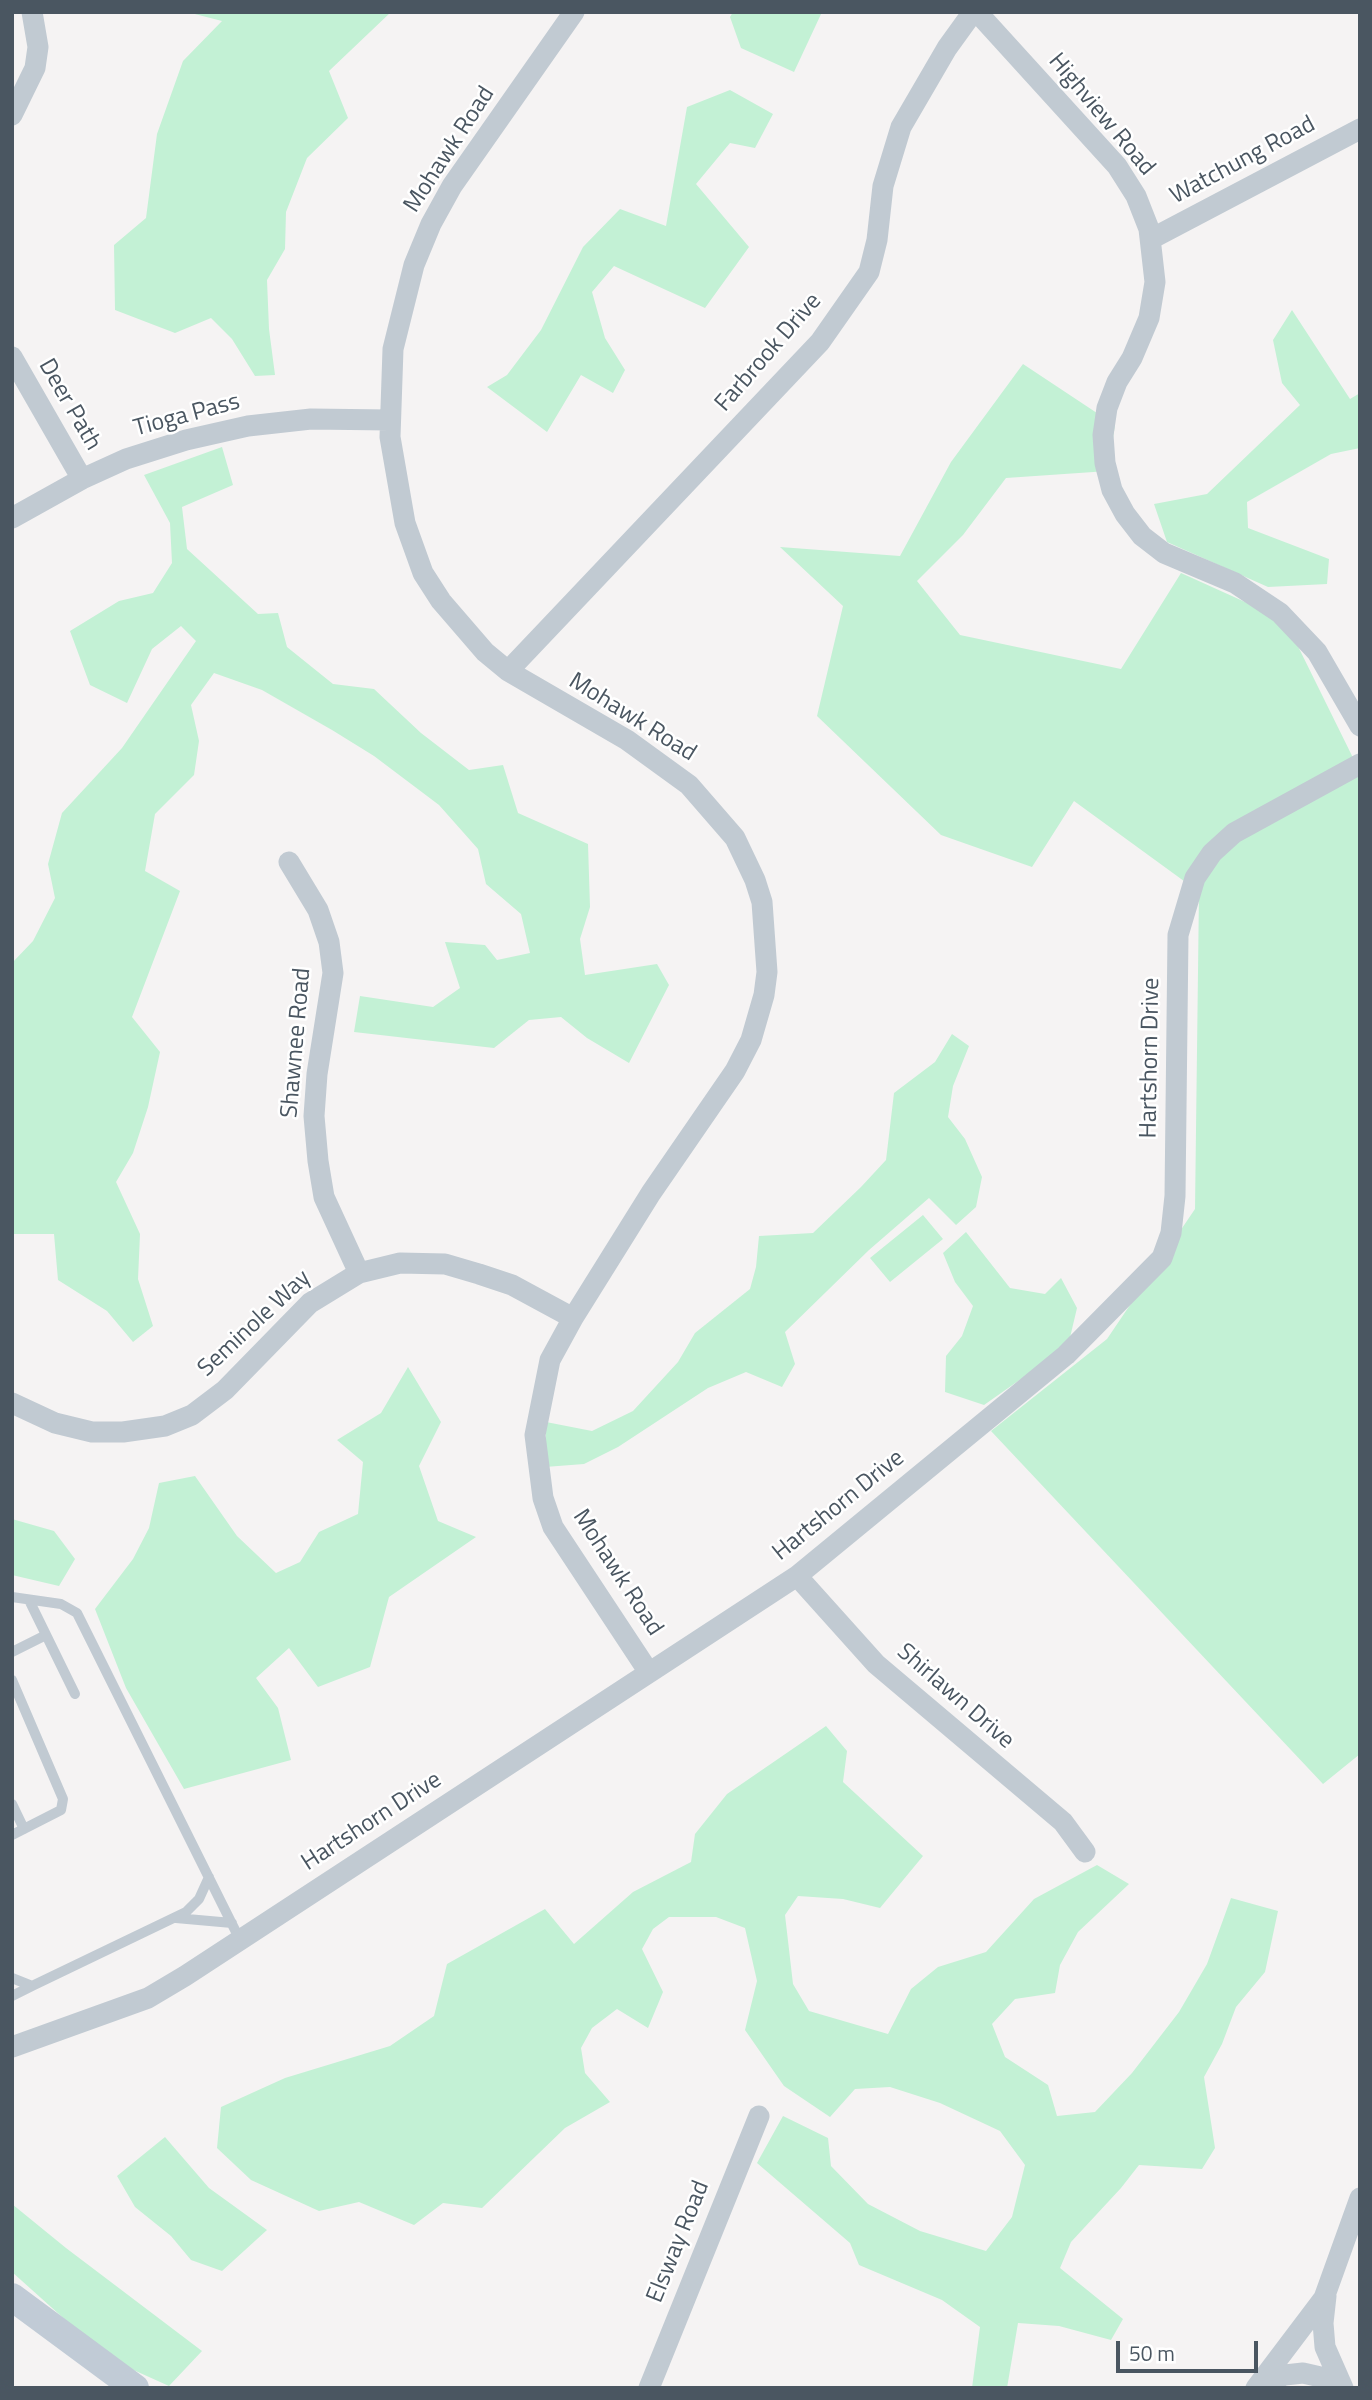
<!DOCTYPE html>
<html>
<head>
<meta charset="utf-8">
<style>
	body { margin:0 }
	#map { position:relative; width:1372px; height:2400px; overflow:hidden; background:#f5f3f3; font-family:"Titillium Web",sans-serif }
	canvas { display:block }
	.frame { position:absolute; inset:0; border:14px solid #4a5661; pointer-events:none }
	.scale { position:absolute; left:1116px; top:2341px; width:142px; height:32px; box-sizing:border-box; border:4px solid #4a5661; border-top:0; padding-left:9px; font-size:21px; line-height:24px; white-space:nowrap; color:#4a5661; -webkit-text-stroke:5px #fff; paint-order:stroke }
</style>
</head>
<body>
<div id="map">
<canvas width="1372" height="2400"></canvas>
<div class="frame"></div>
<div class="scale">50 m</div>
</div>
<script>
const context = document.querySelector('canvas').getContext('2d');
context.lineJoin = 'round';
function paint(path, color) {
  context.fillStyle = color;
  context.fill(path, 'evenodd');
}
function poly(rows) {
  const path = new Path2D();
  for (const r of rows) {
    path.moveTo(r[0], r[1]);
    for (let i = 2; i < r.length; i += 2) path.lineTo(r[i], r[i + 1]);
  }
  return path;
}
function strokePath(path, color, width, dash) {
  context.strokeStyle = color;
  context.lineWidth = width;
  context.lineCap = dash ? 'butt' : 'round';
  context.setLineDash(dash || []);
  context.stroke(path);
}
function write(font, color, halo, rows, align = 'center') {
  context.font = font + ' "Titillium Web",sans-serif';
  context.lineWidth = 5;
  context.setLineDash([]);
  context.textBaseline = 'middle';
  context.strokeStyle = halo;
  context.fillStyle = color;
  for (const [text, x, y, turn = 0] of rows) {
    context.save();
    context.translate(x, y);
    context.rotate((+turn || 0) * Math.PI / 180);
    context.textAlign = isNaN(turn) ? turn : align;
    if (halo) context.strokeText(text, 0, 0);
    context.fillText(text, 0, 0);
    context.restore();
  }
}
paint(poly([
	[187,12,391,12,329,71,348,118,307,158,286,212,285,249,267,280,269,329,275,375,255,376,232,339,211,318,175,333,115,310,114,245,146,218,157,134,183,61,222,21],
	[733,12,822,12,794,72,741,48,730,17],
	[730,90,773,114,755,148,730,143,696,184,749,247,705,308,614,266,592,292,605,338,625,370,613,393,581,375,547,432,487,387,507,375,541,330,583,247,620,209,666,226,687,107],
	[1292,310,1350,399,1360,393,1360,448,1331,454,1247,502,1248,528,1329,559,1327,584,1268,587,1167,542,1154,504,1207,494,1300,405,1282,383,1273,340],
	[1023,364,1115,425,1108,471,1006,478,963,535,917,581,960,635,1121,669,1181,573,1285,620,1360,772,1360,1754,1323,1784,991,1431,1107,1339,1195,1209,1199,892,1074,801,1032,867,941,835,817,716,843,606,780,547,900,556,951,462],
	[222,447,233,485,182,507,187,549,258,614,278,613,287,647,333,684,374,689,421,733,469,770,503,765,518,813,588,844,590,907,580,939,585,975,657,964,669,985,629,1063,587,1038,561,1017,529,1020,494,1048,354,1032,360,996,433,1007,460,988,445,942,485,945,497,960,530,953,521,914,486,884,478,849,439,805,374,756,332,730,262,690,214,673,191,705,199,741,194,775,155,814,145,871,180,891,132,1017,160,1052,148,1107,133,1153,116,1182,140,1234,138,1279,153,1326,133,1342,107,1311,58,1280,54,1234,12,1234,12,963,33,941,55,898,48,864,62,813,122,748,196,641,181,626,152,649,127,703,90,685,70,631,119,601,153,593,172,563,170,523,144,475],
	[952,1034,969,1046,953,1086,948,1117,965,1139,982,1177,976,1207,956,1225,929,1198,869,1250,785,1332,795,1364,782,1387,746,1372,708,1388,618,1447,584,1464,545,1467,546,1422,592,1431,633,1411,678,1362,695,1333,750,1289,756,1267,759,1236,813,1233,861,1187,886,1160,894,1093,935,1062],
	[923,1215,943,1239,890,1282,870,1258],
	[966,1232,1010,1288,1045,1294,1061,1278,1077,1308,1068,1346,984,1405,945,1392,946,1356,962,1336,973,1306,955,1282,943,1253],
	[408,1367,441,1422,419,1466,438,1521,476,1537,389,1597,370,1667,318,1687,289,1648,256,1678,278,1708,291,1760,184,1789,126,1688,95,1609,133,1559,149,1528,159,1483,195,1476,237,1536,276,1573,300,1562,319,1532,358,1514,363,1462,337,1440,381,1413],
	[12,1519,54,1531,75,1559,59,1586,12,1575],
	[826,1726,847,1751,843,1782,923,1856,880,1908,843,1899,798,1896,785,1915,793,1984,809,2011,888,2034,911,1989,938,1967,986,1952,1034,1899,1097,1865,1129,1884,1078,1932,1060,1965,1055,1993,1015,1999,992,2024,1005,2057,1048,2085,1057,2116,1095,2112,1132,2073,1179,2012,1207,1964,1231,1898,1278,1911,1265,1972,1236,2007,1222,2044,1204,2077,1215,2148,1202,2169,1139,2165,1121,2188,1071,2242,1060,2268,1123,2319,1111,2340,1059,2326,1018,2323,1007,2388,972,2388,980,2327,942,2300,859,2265,850,2243,757,2163,783,2116,828,2138,831,2166,868,2204,920,2231,986,2251,1012,2217,1025,2165,1000,2131,940,2103,890,2087,855,2089,830,2117,784,2086,745,2030,757,1981,745,1928,716,1917,669,1917,653,1929,642,1949,663,1992,648,2028,617,2009,592,2028,581,2048,585,2073,610,2102,565,2128,482,2208,443,2203,414,2225,359,2202,319,2211,251,2180,217,2148,221,2107,285,2078,390,2046,434,2016,447,1964,545,1909,574,1944,633,1892,691,1862,695,1834,727,1794],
	[165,2137,209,2188,267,2230,222,2271,191,2260,171,2236,135,2207,117,2176],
	[12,2204,66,2248,202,2351,169,2386,109,2359,12,2272]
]), '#c3f1d5');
strokePath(poly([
	[12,1597,61,1604,77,1613,240,1940],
	[29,1600,75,1694],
	[12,1652,46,1635],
	[12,1680,63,1799,61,1810,12,1835],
	[12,1804,24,1829],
	[176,1918,232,1923],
	[12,1978,32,1986,186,1912,199,1899,209,1877],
	[12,1996,32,1986]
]), '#c1cad2', 10);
strokePath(poly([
	[574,12,452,186,431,224,414,265,393,349,390,437,405,523,423,573,441,601,485,652,508,671,627,740,689,785,735,838,755,880,762,902,767,972,764,995,751,1040,735,1071,651,1193,573,1318,550,1360,535,1435,543,1498,553,1527,648,1671],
	[977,12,1117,166,1136,196,1149,229,1155,282,1149,318,1132,358,1117,382,1107,408,1103,435,1105,463,1112,490,1125,514,1142,536,1164,553,1235,583,1280,613,1317,652,1360,726],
	[12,115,35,68,38,47,32,12],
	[1151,239,1360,129],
	[12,357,82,479],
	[12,518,82,479,126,459,186,440,248,426,311,419,389,420],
	[508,671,820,342,869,272,877,240,883,186,901,127,947,48,973,12],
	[289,862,318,910,329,942,333,973,317,1074,314,1116,318,1161,324,1197,359,1273],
	[12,1403,55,1423,92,1432,123,1432,165,1426,192,1415,225,1390,310,1303,359,1273,400,1263,445,1264,479,1274,512,1285,573,1318],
	[797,1576,876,1664,1063,1822,1085,1852],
	[12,2047,148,1998,185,1976,797,1576,1066,1355,1162,1258,1171,1233,1175,1196,1178,935,1195,878,1212,853,1234,833,1360,764],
	[1326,2296,1323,2323,1325,2347,1343,2388],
	[1259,2385,1285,2375,1303,2373,1338,2381],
	[649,2388,759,2116],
	[1256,2388,1324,2298,1360,2198]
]), '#c1cad2', 21);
strokePath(poly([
	[12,2297,135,2388]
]), '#c1cbd6', 28);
write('24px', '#4a5661', '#fff', [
	["Highview Road",1101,115,50],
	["Mohawk Road",450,150,-57],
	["Watchung Road",1243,161,-28],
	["Farbrook Drive",769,353,-49],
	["Deer Path",69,405,60],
	["Tioga Pass",187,416,-15],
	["Mohawk Road",632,718,32],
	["Shawnee Road",297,1043,-85],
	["Hartshorn Drive",1151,1058,-89],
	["Seminole Way",255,1324,-43],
	["Hartshorn Drive",839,1506,-39],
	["Mohawk Road",617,1573,57],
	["Shirlawn Drive",955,1697,41],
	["Hartshorn Drive",372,1822,-33],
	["Elsway Road",679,2242,-68]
]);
</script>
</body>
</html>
